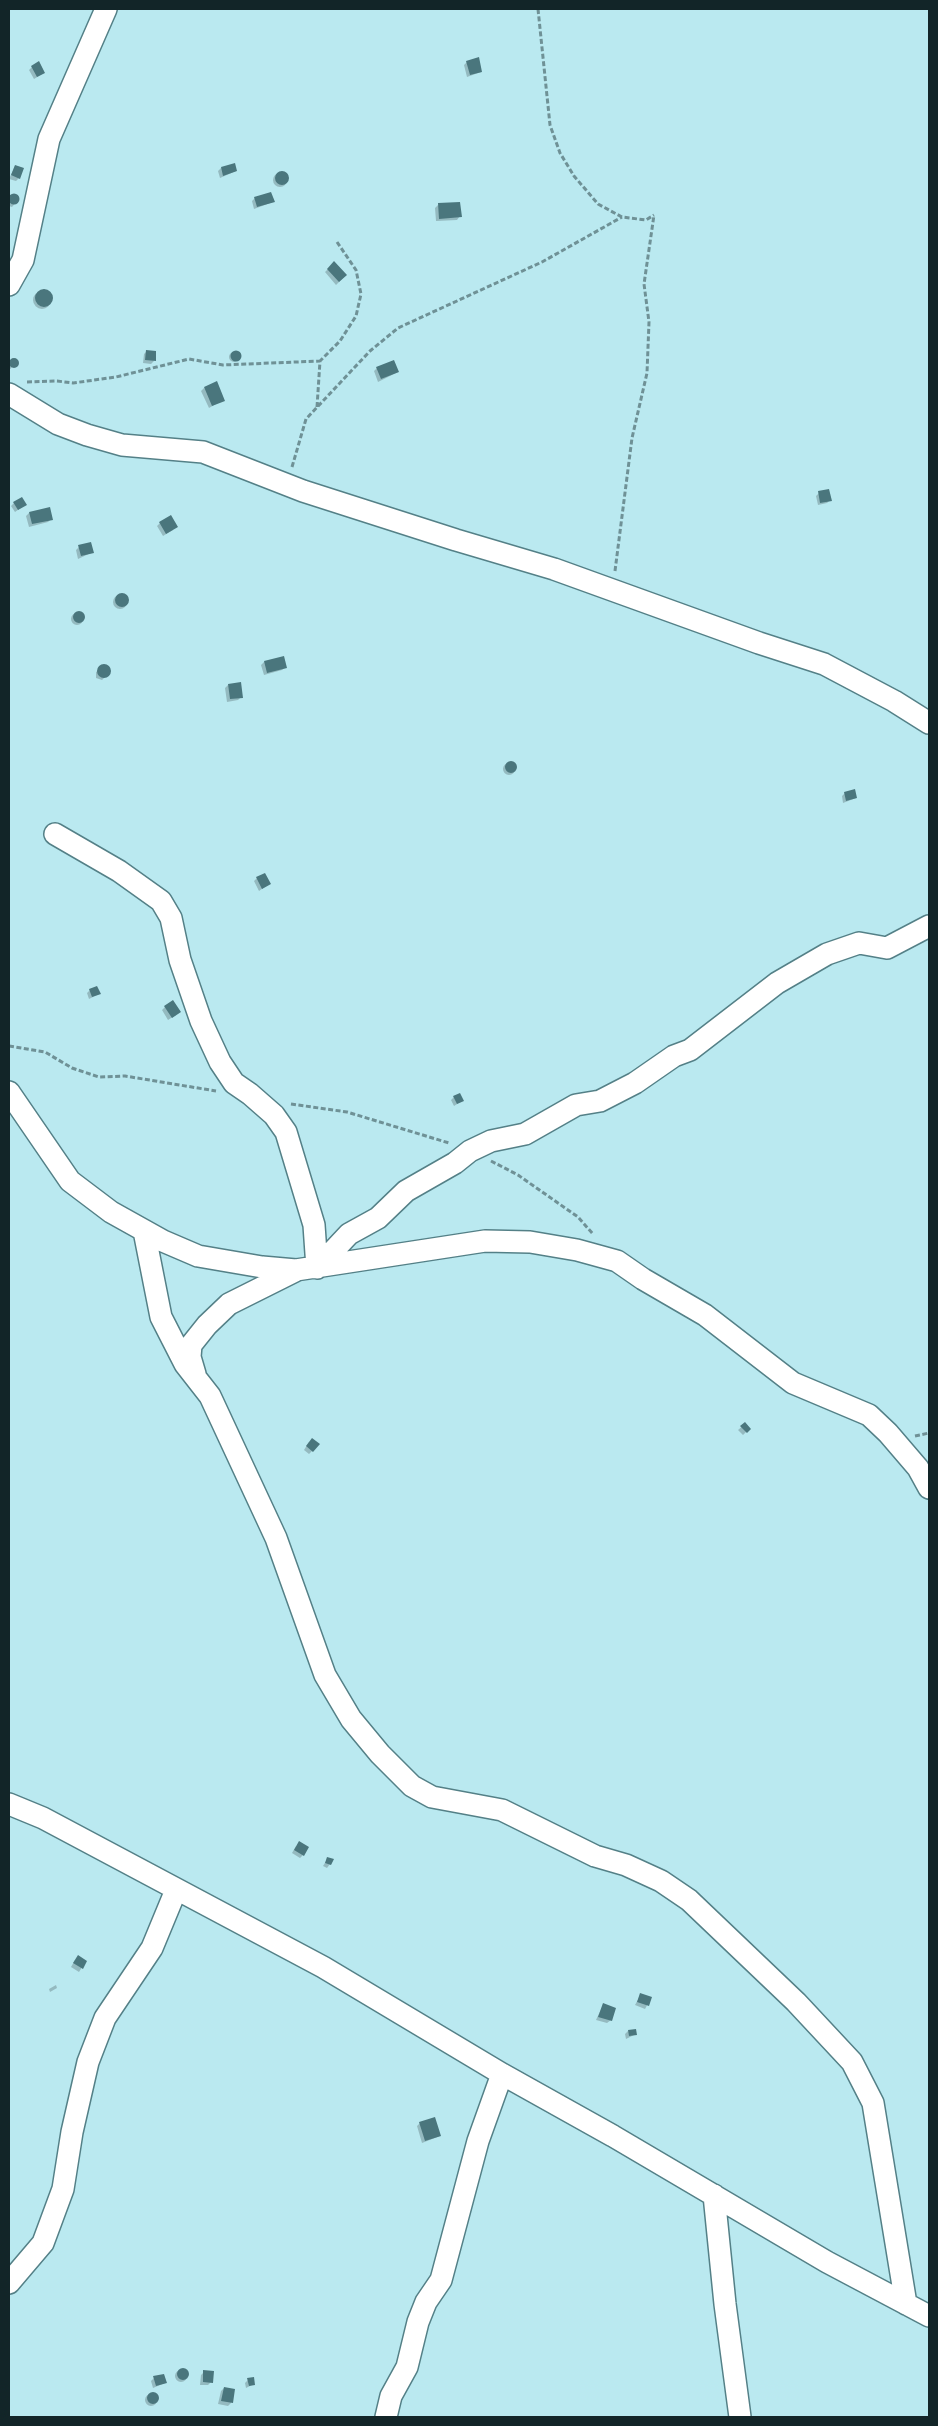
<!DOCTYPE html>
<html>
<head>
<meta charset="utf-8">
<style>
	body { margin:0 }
	#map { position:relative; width:938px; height:2426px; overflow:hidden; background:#bae9f0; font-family:"DejaVu Sans",sans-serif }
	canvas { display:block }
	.frame { position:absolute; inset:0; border:10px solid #122528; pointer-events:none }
</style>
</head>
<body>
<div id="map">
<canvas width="938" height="2426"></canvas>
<div class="frame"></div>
</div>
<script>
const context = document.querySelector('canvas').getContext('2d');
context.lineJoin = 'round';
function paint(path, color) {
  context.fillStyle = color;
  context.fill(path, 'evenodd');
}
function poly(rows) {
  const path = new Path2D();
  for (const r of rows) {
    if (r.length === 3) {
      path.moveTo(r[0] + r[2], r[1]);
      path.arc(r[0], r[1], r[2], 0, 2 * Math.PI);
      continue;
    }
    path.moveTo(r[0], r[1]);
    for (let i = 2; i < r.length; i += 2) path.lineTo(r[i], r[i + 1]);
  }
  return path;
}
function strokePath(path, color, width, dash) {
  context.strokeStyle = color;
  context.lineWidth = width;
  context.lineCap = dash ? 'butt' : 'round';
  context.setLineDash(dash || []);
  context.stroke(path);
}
paint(poly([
	[467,62,481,72,467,77,464,65],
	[32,67,44,73,34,79,29,70],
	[15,166,19,178,16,181,9,179],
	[221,168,236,171,220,178,218,171],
	[280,180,7],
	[16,195,19,199,12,207,9,206,9,199],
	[255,198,273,202,254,209,252,201],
	[438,205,460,216,457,220,436,221,435,208],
	[334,263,346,275,336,285,325,272],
	[42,300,9],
	[147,351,154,361,151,364,143,363,144,354],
	[234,357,5],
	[13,359,17,363,9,370,9,363],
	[377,368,398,372,378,382,374,371],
	[204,388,223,400,209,408,201,391],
	[819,493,830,500,827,503,818,505,816,496],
	[14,503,25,505,15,512,11,506],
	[49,509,51,519,48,522,29,527,26,516,29,513],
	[160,523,173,530,163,536,157,526],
	[79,547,93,552,78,559,76,550],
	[120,602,7],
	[77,619,6],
	[283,657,286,667,282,670,264,675,261,665,264,662],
	[105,666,109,671,105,677,102,680,96,678,96,672],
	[228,685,241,697,238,700,227,702,225,688],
	[509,769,6],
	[845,793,856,798,843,803,842,796],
	[257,878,269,884,259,891,254,881],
	[90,990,99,994,89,999,87,993],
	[165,1007,176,1015,168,1020,162,1010],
	[454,1097,462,1101,454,1106,451,1100],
	[745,1424,749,1429,743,1435,738,1430],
	[309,1442,318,1445,309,1454,304,1450],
	[296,1846,303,1855,300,1858,292,1853],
	[328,1858,330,1864,327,1868,323,1866],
	[75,1960,86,1961,79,1972,71,1967],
	[56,1985,57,1988,50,1992,49,1989],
	[641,1994,651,1998,645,2009,635,2005],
	[603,2005,611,2020,607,2023,596,2020],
	[628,2031,636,2034,626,2039,625,2034],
	[420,2123,440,2136,422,2143,417,2126],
	[181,2376,6],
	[204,2372,211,2382,208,2385,200,2385,201,2375],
	[154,2378,165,2383,153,2388,151,2381],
	[248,2380,254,2384,246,2388,245,2383],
	[224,2388,234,2390,231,2403,228,2406,218,2404,221,2391],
	[151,2400,6]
]), '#0003');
paint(poly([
	[479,57,482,72,470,75,466,61],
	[39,61,45,73,37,77,31,66],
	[235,163,237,171,223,176,221,167],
	[15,165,24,168,20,179,11,175],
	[282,178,7],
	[271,192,275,202,257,207,254,197],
	[14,199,5.5],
	[460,202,462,217,439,219,438,203],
	[334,261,347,275,339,282,327,269],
	[44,298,9],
	[146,350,156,351,156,361,145,360],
	[236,356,5.5],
	[14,363,5],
	[394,360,399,372,381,379,376,367],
	[217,381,225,401,212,406,204,387],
	[829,489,832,501,820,503,818,491],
	[22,497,27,505,18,510,13,502],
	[50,507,53,520,32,524,29,512],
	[171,515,178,527,166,534,159,522],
	[91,542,94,553,81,556,78,545],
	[122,600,7],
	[79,617,6],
	[284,656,287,668,267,673,264,661],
	[104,671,7],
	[241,682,243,698,230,699,228,684],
	[511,767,6],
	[855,789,857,798,846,801,844,792],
	[265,873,271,884,262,889,256,877],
	[97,986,101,994,92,997,89,989],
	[173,1000,181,1012,172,1018,164,1006],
	[460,1093,464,1101,457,1104,453,1096],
	[745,1422,751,1429,747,1433,740,1426],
	[312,1438,320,1444,313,1452,306,1446],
	[299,1841,309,1847,304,1856,294,1850],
	[327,1857,334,1859,331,1865,325,1863],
	[78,1955,87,1961,83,1969,73,1963],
	[640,1993,652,1997,649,2006,637,2002],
	[603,2003,616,2008,612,2021,598,2017],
	[636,2029,637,2035,629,2036,628,2030],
	[435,2117,441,2136,425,2141,419,2122],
	[183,2374,6],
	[203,2370,214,2371,213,2383,203,2382],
	[164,2374,167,2383,156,2386,153,2376],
	[254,2377,255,2385,249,2386,247,2378],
	[224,2387,235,2389,233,2403,221,2401],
	[153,2398,6]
]), '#4a767d');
const minor = poly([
	[9,285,23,260,49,139,106,9],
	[9,394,58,424,87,435,122,445,203,452,303,491,456,540,554,569,759,643,824,664,894,701,929,723],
	[55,834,119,871,161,901,171,918,180,960,201,1021,220,1062,234,1083,250,1094,274,1115,286,1132,314,1225,317,1268,349,1234,378,1218,406,1191,455,1163,470,1151,491,1141,525,1134,576,1105,600,1101,635,1083,674,1056,690,1050,777,983,827,954,859,943,887,948,929,926],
	[9,1092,70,1181,111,1212,163,1241,198,1256,262,1267,296,1270,485,1241,530,1242,577,1250,617,1261,643,1279,705,1315,793,1383,869,1415,888,1433,918,1468,929,1488],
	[144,1231,161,1317,185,1364,210,1396,276,1538,325,1675,351,1719,380,1754,412,1786,432,1797,502,1810,595,1856,626,1865,661,1881,689,1900,796,2002,852,2062,873,2103,906,2304],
	[195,1374,190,1357,191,1345,207,1325,229,1304,295,1271],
	[9,1804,43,1818,323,1967,502,2074,613,2136,827,2262,929,2316],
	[714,2195,725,2304,740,2417],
	[9,2283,43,2243,63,2189,72,2132,88,2062,105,2018,152,1948,176,1890],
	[386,2417,391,2396,407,2367,418,2322,426,2302,441,2280,478,2141,502,2074]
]);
strokePath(minor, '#548087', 24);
strokePath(poly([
	[538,9,550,125,560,153,574,176,598,204,622,217,646,220,654,215],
	[27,382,57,381,73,383,116,377,189,359,223,365,320,361],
	[317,407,320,361,340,341,356,316,361,294,356,270,337,242],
	[292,467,306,419,370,351,398,328,542,262,622,217],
	[615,571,632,438,647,373,649,322,644,284,654,215],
	[9,1046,45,1052,72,1068,99,1077,125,1076,216,1091],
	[291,1104,347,1112,449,1143],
	[491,1161,518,1175,578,1217,593,1234],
	[915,1436,929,1433]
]), '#6f9196', 3, [5, 2.5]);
strokePath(minor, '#fff', 21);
</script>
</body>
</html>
